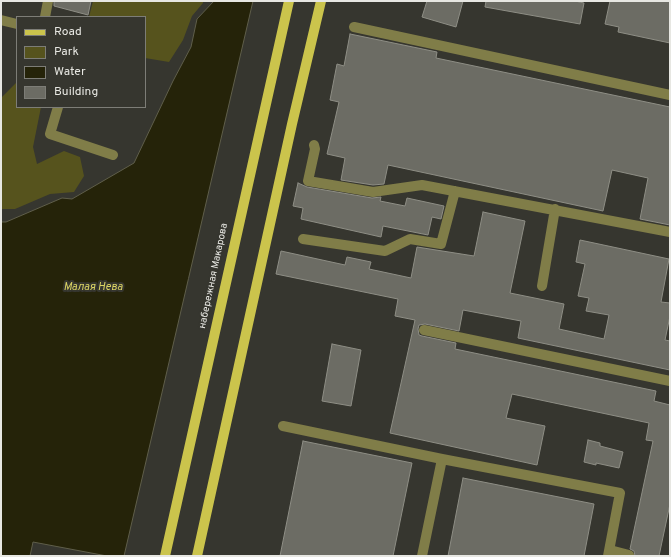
<!DOCTYPE html>
<html>
<head>
<meta charset="utf-8">
<style>
	body { margin:0 }
	#map { position:relative; width:671px; height:557px; overflow:hidden; background:#36362f; font-family:Overpass,sans-serif }
	canvas { display:block }
	.frame { position:absolute; inset:0; border:2px solid #e7e7e2; pointer-events:none }
	.legend { position:absolute; left:16px; top:16px; width:130px; height:92px; box-sizing:border-box; background:#36362f; border:1px solid #7d7d77; margin:0; padding:5px 7px; list-style:none; font-size:12px; color:#e7e7e2 }
	.legend li { display:flex; align-items:center; gap:8px; height:20px }
	.legend b { width:20px; border:1px solid #7d7d77 }
</style>
</head>
<body>
<div id="map">
<canvas width="671" height="557"></canvas>
<div class="frame"></div>
<ul class="legend">
<li><b style="height:5px;background:#cbc44c"></b>Road</li>
<li><b style="height:11px;background:#56531d"></b>Park</li>
<li><b style="height:11px;background:#252309"></b>Water</li>
<li><b style="height:11px;background:#6c6c64"></b>Building</li>
</ul>
</div>
<script>
const context = document.querySelector('canvas').getContext('2d');
context.lineJoin = 'round';
function paint(path, color) {
  context.fillStyle = color;
  context.fill(path, 'evenodd');
}
function poly(rows) {
  const path = new Path2D();
  for (const r of rows) {
    path.moveTo(r[0], r[1]);
    for (let i = 2; i < r.length; i += 2) path.lineTo(r[i], r[i + 1]);
  }
  return path;
}
function strokePath(path, color, width, dash) {
  context.strokeStyle = color;
  context.lineWidth = width;
  context.lineCap = dash ? 'butt' : 'round';
  context.setLineDash(dash || []);
  context.stroke(path);
}
function write(font, color, halo, rows, align = 'center') {
  context.font = font + ' Overpass,sans-serif';
  context.lineWidth = 4;
  context.setLineDash([]);
  context.textBaseline = 'middle';
  context.strokeStyle = halo;
  context.fillStyle = color;
  for (const [text, x, y, turn = 0] of rows) {
    context.save();
    context.translate(x, y);
    context.rotate((+turn || 0) * Math.PI / 180);
    context.textAlign = isNaN(turn) ? turn : align;
    if (halo) context.strokeText(text, 0, 0);
    context.fillText(text, 0, 0);
    context.restore();
  }
}
paint(poly([
	[93,1,203,1,203,3,192,16,183,40,169,62,145,58,145,17,89,17],
	[17,82,17,107,41,107,33,147,37,164,64,151,80,157,84,176,74,192,50,194,15,209,1,209,1,98]
]), '#56531d');
const water = poly([
	[214,1,253,1,124,556,107,556,33,542,30,556,1,556,1,222,6,222,62,198,72,199,134,163,173,81,191,47,197,19,214,1]
]);
paint(water, '#252309');
strokePath(water, '#5f5e4a', 1);
const building = poly([
	[54,1,91,1,88,15,54,6,54,1],
	[427,1,463,1,456,27,422,17,427,1],
	[486,1,575,1,584,3,580,24,485,7,486,1],
	[610,1,670,1,670,43,618,32,619,27,605,24,610,1],
	[350,34,437,52,436,58,670,107,670,225,640,219,648,178,612,170,603,211,388,165,384,184,373,185,341,180,345,158,327,154,339,102,330,100,337,64,344,66,350,34],
	[298,183,307,187,372,198,381,197,380,201,405,206,407,198,444,206,441,219,432,217,428,235,383,226,381,237,301,219,303,208,293,206,298,183],
	[483,212,525,221,510,293,564,304,559,329,604,339,609,315,586,311,589,298,578,296,585,264,576,262,580,240,669,259,661,302,670,303,670,316,665,340,670,341,670,370,518,338,521,321,463,310,459,331,425,324,419,325,418,329,419,335,422,336,456,343,455,349,656,391,654,401,670,405,670,504,659,556,635,556,634,551,630,549,653,441,646,440,649,423,512,394,506,418,545,426,537,465,390,433,415,320,395,316,398,299,276,274,281,251,345,265,347,257,371,262,369,269,411,278,417,247,474,256,483,212],
	[332,344,361,350,351,406,322,401,332,344],
	[588,440,600,443,600,446,623,452,619,468,596,463,596,465,584,462,588,440],
	[303,441,412,463,393,556,280,556,303,441],
	[463,478,594,504,584,556,448,556,463,478]
]);
paint(building, '#6c6c64');
strokePath(building, '#8e8e85', 1);
strokePath(poly([
	[45,17,48,1],
	[1,20,17,24],
	[354,27,670,95],
	[58,107,50,134,113,155],
	[314,145,315,149,308,181,373,192,422,185,670,232],
	[303,239,385,251,410,239,441,244,455,191],
	[542,286,555,209],
	[424,330,670,381],
	[283,426,442,459,620,493,608,556],
	[610,550,629,555],
	[422,556,442,459]
]), '#807d48', 10);
strokePath(poly([
	[165,556,289,1],
	[197,556,292,124,321,1]
]), '#cbc44c', 10);
write('10px', '#e7e7e2', '#36362f', [
	["набережная Макарова",214,276,-78]
]);
write('italic 11px', '#dad363', '#36362f', [
	["Малая Нева",93,288]
]);
</script>
</body>
</html>
